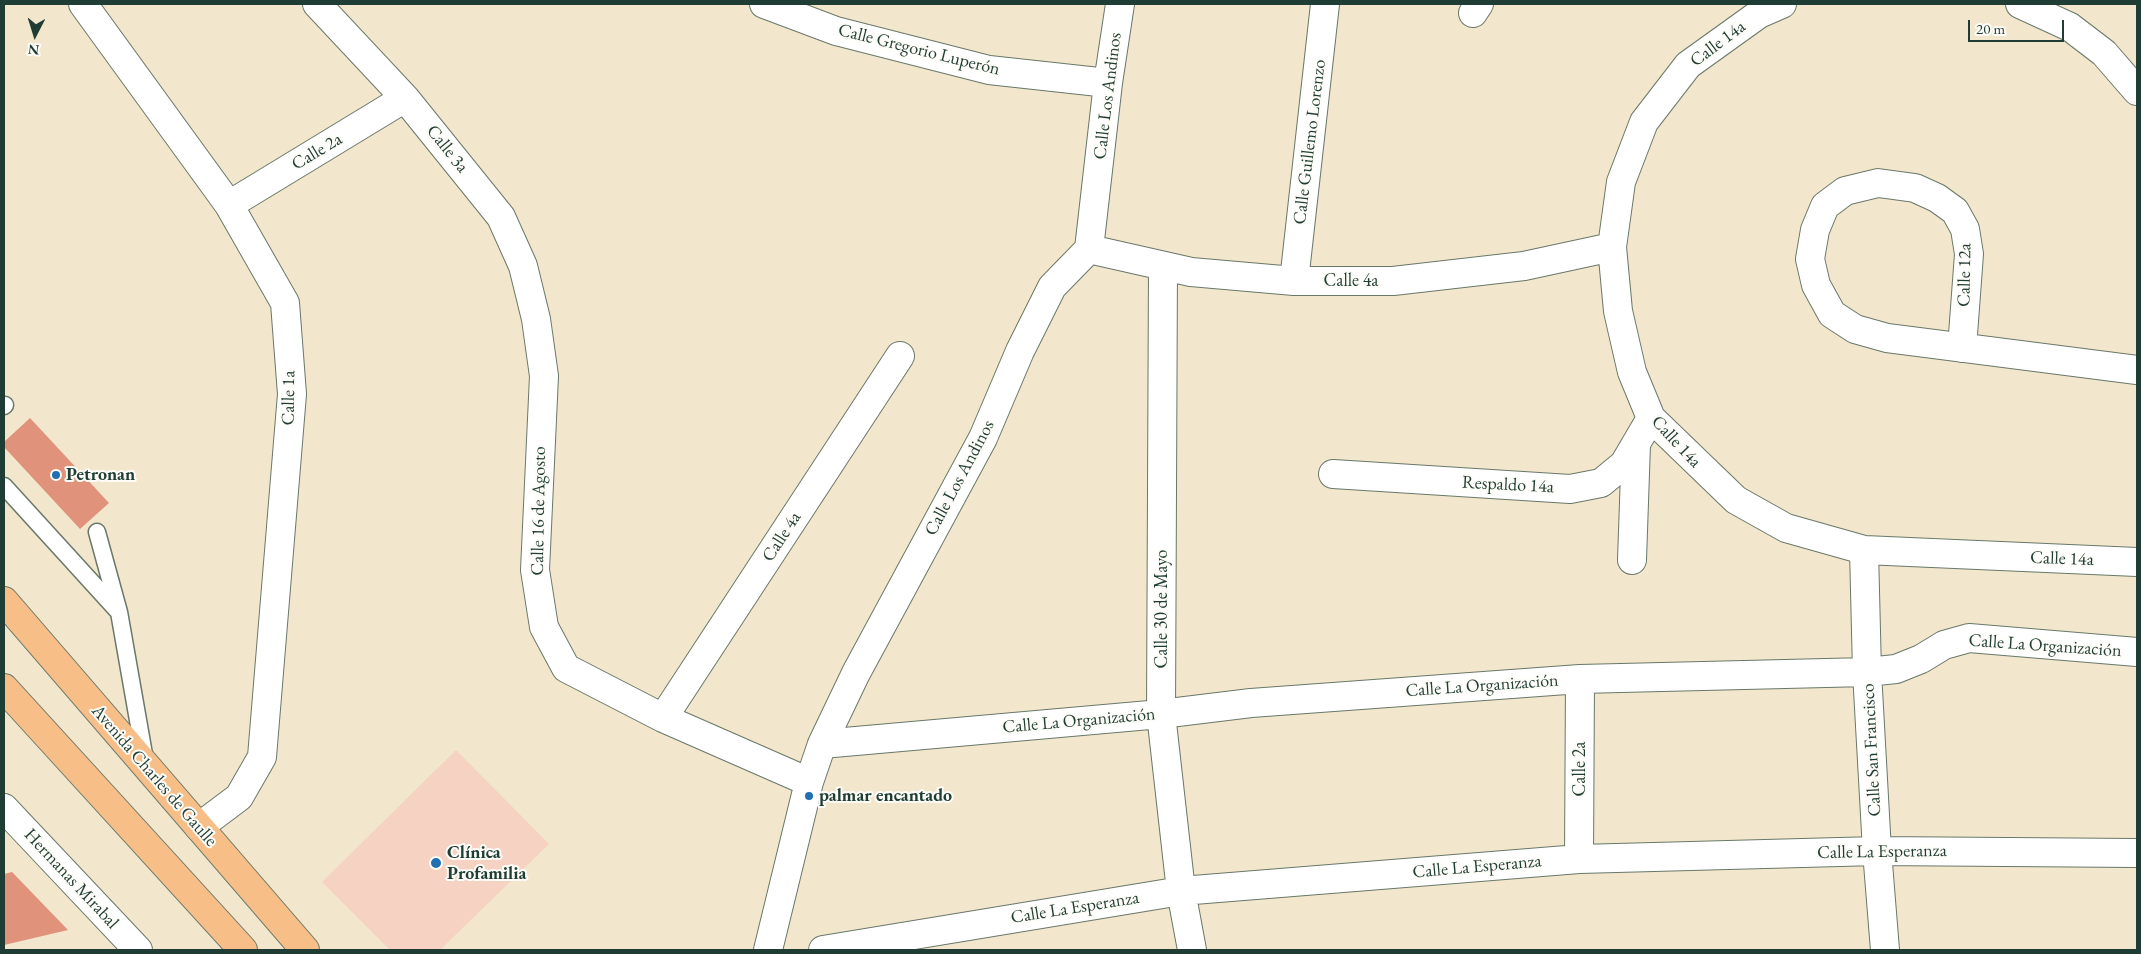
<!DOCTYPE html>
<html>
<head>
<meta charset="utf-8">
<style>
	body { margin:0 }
	#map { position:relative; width:2141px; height:954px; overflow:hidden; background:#f2e6cc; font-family:"EB Garamond",serif }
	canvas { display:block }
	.frame { position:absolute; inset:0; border:5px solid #1f3d34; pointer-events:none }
	.north { position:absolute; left:10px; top:10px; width:50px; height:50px; -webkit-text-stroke:4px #fdfcf7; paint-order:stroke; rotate:185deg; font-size:14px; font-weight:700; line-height:20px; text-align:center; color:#1f3d34 }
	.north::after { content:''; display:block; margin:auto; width:18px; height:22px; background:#1f3d34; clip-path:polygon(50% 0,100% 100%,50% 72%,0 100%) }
	.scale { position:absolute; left:1968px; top:20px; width:96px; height:22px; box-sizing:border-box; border:2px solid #1f3d34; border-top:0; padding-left:6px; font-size:15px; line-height:18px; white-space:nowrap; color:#1f3d34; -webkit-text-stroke:4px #fdfcf7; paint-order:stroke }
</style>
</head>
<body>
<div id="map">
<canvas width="2141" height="954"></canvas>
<div class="frame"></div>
<div class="north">N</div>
<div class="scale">20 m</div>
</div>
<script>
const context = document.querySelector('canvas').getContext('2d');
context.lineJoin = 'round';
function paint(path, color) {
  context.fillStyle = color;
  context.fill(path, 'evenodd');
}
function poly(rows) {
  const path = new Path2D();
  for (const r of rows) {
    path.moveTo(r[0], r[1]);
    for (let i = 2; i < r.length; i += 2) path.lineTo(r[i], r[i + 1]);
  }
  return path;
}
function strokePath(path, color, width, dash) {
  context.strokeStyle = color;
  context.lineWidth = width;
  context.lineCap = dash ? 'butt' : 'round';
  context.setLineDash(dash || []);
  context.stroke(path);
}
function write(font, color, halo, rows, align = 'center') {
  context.font = font + ' "EB Garamond",serif';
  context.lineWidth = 4;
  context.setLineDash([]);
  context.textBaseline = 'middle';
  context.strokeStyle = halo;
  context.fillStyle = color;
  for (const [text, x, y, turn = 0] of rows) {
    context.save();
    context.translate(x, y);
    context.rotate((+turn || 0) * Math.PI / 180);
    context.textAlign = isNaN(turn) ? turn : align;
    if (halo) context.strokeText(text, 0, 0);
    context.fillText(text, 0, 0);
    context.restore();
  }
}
paint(poly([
	[456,750,549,844,440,950,390,950,322,882]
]), '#f5d2c2');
paint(poly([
	[30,418,109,503,80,529,4,447,4,442],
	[12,872,68,930,4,945,4,874]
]), '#e1927b');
const service = poly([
	[4,406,5,405],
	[4,486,117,610],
	[97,532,119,612,145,760]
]);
const minor = poly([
	[83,4,229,205,285,303,292,394,262,757,239,797,199,827],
	[317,4,405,98,501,217,523,266,536,319,544,376,535,570,544,627,566,668,663,718,809,782],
	[764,4,836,31,989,70,1108,83],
	[1782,4,1759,14,1688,65,1644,122,1621,182,1612,247,1618,311,1632,372,1651,418,1736,500,1786,528,1864,550,2137,562],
	[2020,4,2070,27,2104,53,2137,91],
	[1473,13,1479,4],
	[229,205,405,98],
	[1089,249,1191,272,1294,281,1393,281,1524,266,1612,247],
	[1163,266,1161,714,1181,891,1192,950],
	[1294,281,1325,4],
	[1962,348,1969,254,1965,229,1955,211,1937,198,1915,188,1878,183,1845,191,1825,206,1815,230,1810,259,1816,285,1832,314,1855,329,1887,338,2137,370],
	[1333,474,1570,489,1601,483,1624,464,1651,418],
	[1864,550,1867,672,1877,851,1885,950],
	[1632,560,1636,444],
	[663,718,900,356],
	[822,744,1161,714,1251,703,1580,679,1867,672,1896,669,1921,659,1944,645,1969,638,2137,652],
	[4,808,138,950],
	[1579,859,1580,679],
	[768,950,809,782,822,744,856,673,983,438,1020,351,1052,287,1089,249,1108,83,1120,4],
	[823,950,1181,891,1579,859,1877,851,2137,853]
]);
const primary = poly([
	[4,601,305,950],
	[4,688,243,950]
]);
strokePath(service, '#697869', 19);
strokePath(minor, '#697869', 30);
strokePath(primary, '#697869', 30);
strokePath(service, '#fff', 16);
strokePath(minor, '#fff', 28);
strokePath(primary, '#f7be87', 28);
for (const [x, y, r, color] of [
	[56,475,5,"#1f6fb2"],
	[809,796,5,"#1f6fb2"],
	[436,863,6,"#1f6fb2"]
]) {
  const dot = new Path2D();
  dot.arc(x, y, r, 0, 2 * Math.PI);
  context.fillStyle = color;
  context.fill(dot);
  strokePath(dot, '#fdfcf7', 2);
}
write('18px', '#1f3d34', '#fdfcf7', [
	["Calle 14a",1718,44,-37],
	["Calle Gregorio Luperón",919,50,14],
	["Calle Los Andinos",1108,96,-83],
	["Calle Guillemo Lorenzo",1310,142,-83],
	["Calle 3a",447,149,51],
	["Calle 2a",317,152,-31],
	["Calle 12a",1965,275,-89],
	["Calle 4a",1351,281],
	["Calle 1a",289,398,-89],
	["Calle 14a",1676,442,47],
	["Calle Los Andinos",960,478,-62],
	["Respaldo 14a",1508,485,3],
	["Calle 16 de Agosto",539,511,-89],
	["Calle 4a",782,537,-57],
	["Calle 14a",2062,559,2],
	["Calle 30 de Mayo",1162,609,-90],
	["Calle La Organización",2045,646,4],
	["Calle La Organización",1482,686,-4],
	["Calle La Organización",1079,721,-5],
	["Calle San Francisco",1872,750,-93],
	["Calle 2a",1580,769,-90],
	["Avenida Charles de Gaulle",154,776,49],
	["Calle La Esperanza",1882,852,-1],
	["Calle La Esperanza",1477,867,-5],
	["Hermanas Mirabal",71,879,47],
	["Calle La Esperanza",1075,908,-9]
]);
write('bold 18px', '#1f3d34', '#fdfcf7', [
	["Petronan",66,475],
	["palmar encantado",819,796],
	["Clínica",447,853],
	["Profamilia",447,874]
], 'left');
</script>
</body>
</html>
